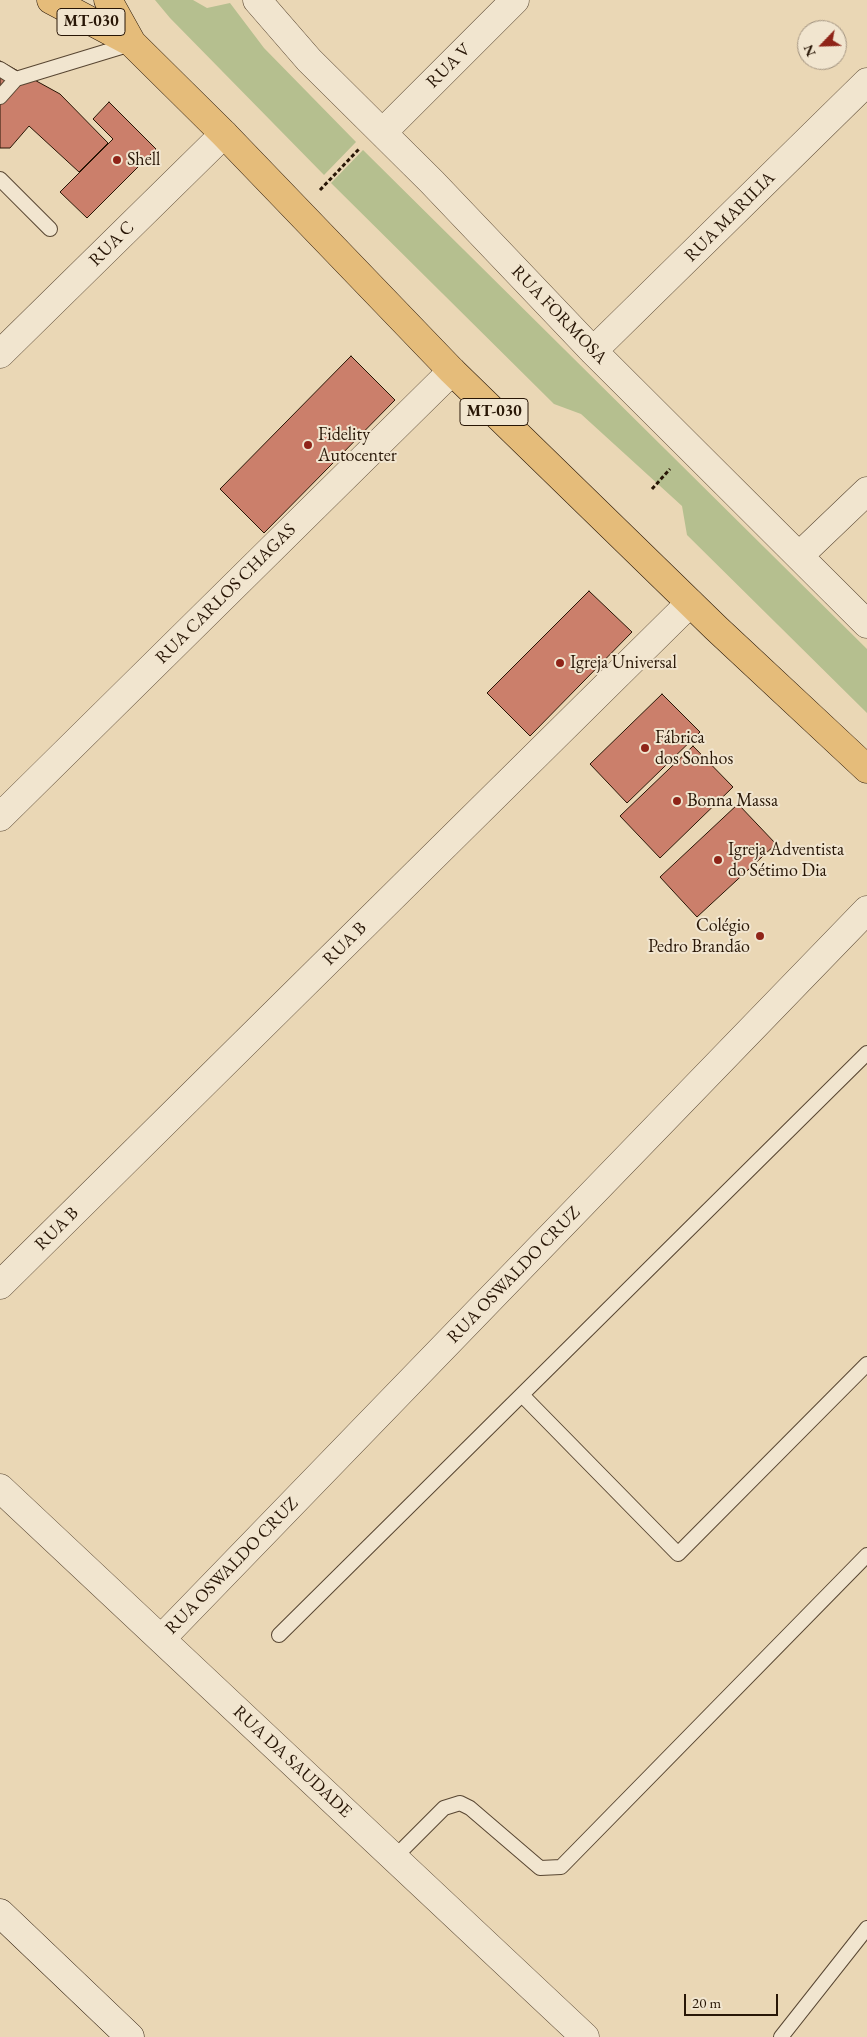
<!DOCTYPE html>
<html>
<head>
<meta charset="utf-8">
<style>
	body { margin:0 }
	#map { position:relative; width:867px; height:2037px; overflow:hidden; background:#ead7b5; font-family:"EB Garamond",serif }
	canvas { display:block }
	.north { position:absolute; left:797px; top:20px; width:50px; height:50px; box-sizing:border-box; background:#f1e5cf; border:1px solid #a1927f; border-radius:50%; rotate:246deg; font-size:14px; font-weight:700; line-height:20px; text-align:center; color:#281606 }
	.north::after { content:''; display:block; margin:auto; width:18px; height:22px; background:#8f2418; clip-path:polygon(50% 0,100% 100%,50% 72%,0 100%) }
	.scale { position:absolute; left:684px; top:1994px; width:94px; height:22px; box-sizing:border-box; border:2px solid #281606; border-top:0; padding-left:6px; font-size:15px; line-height:18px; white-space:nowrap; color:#281606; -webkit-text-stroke:4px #f1e5cf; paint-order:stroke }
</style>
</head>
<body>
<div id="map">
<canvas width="867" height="2037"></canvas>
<div class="north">N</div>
<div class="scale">20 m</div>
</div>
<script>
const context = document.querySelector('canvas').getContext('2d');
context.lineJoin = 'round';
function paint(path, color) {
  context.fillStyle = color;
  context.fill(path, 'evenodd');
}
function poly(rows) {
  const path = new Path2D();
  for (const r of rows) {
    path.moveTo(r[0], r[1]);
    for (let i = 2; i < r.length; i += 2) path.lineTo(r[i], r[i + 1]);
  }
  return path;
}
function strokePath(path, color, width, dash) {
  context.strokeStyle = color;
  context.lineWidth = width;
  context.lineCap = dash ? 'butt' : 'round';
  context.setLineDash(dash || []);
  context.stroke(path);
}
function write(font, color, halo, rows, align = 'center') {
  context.font = font + ' "EB Garamond",serif';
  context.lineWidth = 4;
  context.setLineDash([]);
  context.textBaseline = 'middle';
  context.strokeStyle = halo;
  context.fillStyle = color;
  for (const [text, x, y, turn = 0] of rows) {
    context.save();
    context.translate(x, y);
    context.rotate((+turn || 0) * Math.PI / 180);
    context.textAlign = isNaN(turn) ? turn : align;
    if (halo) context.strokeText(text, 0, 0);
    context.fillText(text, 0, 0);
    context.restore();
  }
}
paint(poly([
	[155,0,193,0,207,8,230,3,264,48,356,142,324,175,170,18],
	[363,150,867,649,867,713,687,535,682,506,581,414,554,404,331,183]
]), '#b5bf8f');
const building = poly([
	[0,61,60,94,108,143,79,172,29,126,10,148,0,148,0,61],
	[109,102,156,149,87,218,60,192,113,139,93,119,109,102],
	[351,356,395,400,264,533,220,489,351,356],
	[589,591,632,632,530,736,487,693,589,591],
	[662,694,700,732,627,803,590,764,662,694],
	[693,746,733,787,660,858,620,816,693,746],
	[738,804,776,844,697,917,660,877,738,804]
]);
paint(building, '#cb7f6b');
strokePath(building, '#281606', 1);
const lane = poly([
	[0,69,16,79,131,44],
	[0,97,16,79],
	[0,179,50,229],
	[522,1395,678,1554,867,1364],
	[279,1635,867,1053],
	[394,1858,444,1808,460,1803,470,1808,540,1868,561,1867,867,1555],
	[781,2037,867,1928]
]);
const street = poly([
	[257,0,309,60,432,182,593,351,867,624],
	[383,132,515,0],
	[593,351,867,82],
	[0,354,224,134],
	[799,556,867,491],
	[0,817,452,371],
	[0,1285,690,603],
	[0,1488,585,2037],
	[161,1639,867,910]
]);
const secondary = poly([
	[0,1913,130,2037]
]);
const primary = poly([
	[51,0,132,43],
	[108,0,132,43,224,134,452,371,716,628,867,769]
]);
strokePath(lane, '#584632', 16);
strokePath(street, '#584632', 29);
strokePath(secondary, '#281606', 29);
strokePath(primary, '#281606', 29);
strokePath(poly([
	[320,190,359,149],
	[652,489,670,469]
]), '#281606', 3, [4, 2.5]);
strokePath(lane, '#f1e5cf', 14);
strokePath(street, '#f1e5cf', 28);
strokePath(secondary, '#f1e5cf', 28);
strokePath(primary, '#e5bc7a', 28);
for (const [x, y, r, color] of [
	[117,160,5,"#8f2418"],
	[308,445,5,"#8f2418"],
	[560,663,5,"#8f2418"],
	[645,748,5,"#8f2418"],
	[677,801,5,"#8f2418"],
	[718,860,5,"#8f2418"],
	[760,936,5,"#8f2418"]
]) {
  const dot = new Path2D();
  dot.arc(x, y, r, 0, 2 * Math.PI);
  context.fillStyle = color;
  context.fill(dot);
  strokePath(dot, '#f1e5cf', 2);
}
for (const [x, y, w] of [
	[91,22,68],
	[494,412,68]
]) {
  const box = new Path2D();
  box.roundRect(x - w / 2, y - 13.5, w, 27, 4);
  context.fillStyle = '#f1e5cf';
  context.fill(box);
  strokePath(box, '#281606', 1);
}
write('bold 16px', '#281606', null, [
	["MT-030",91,22],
	["MT-030",494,412]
]);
write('18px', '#281606', '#f1e5cf', [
	["RUA V",449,66,-45],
	["RUA MARILIA",730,217,-45],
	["RUA C",112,244,-45],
	["RUA FORMOSA",559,315,46],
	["RUA CARLOS CHAGAS",226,594,-45],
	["RUA B",345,944,-45],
	["RUA B",57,1229,-45],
	["RUA OSWALDO CRUZ",514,1275,-46],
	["RUA OSWALDO CRUZ",232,1566,-46],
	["RUA DA SAUDADE",292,1762,43]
]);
write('18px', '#281606', '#f1e5cf', [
	["Shell",127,160],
	["Fidelity",318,435],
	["Autocenter",318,456],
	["Igreja Universal",570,663],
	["Fábrica",655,738],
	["dos Sonhos",655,759],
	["Bonna Massa",687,801],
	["Igreja Adventista",728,850],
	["do Sétimo Dia",728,871],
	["Colégio",750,926,"right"],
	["Pedro Brandão",750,947,"right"]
], 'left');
</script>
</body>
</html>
